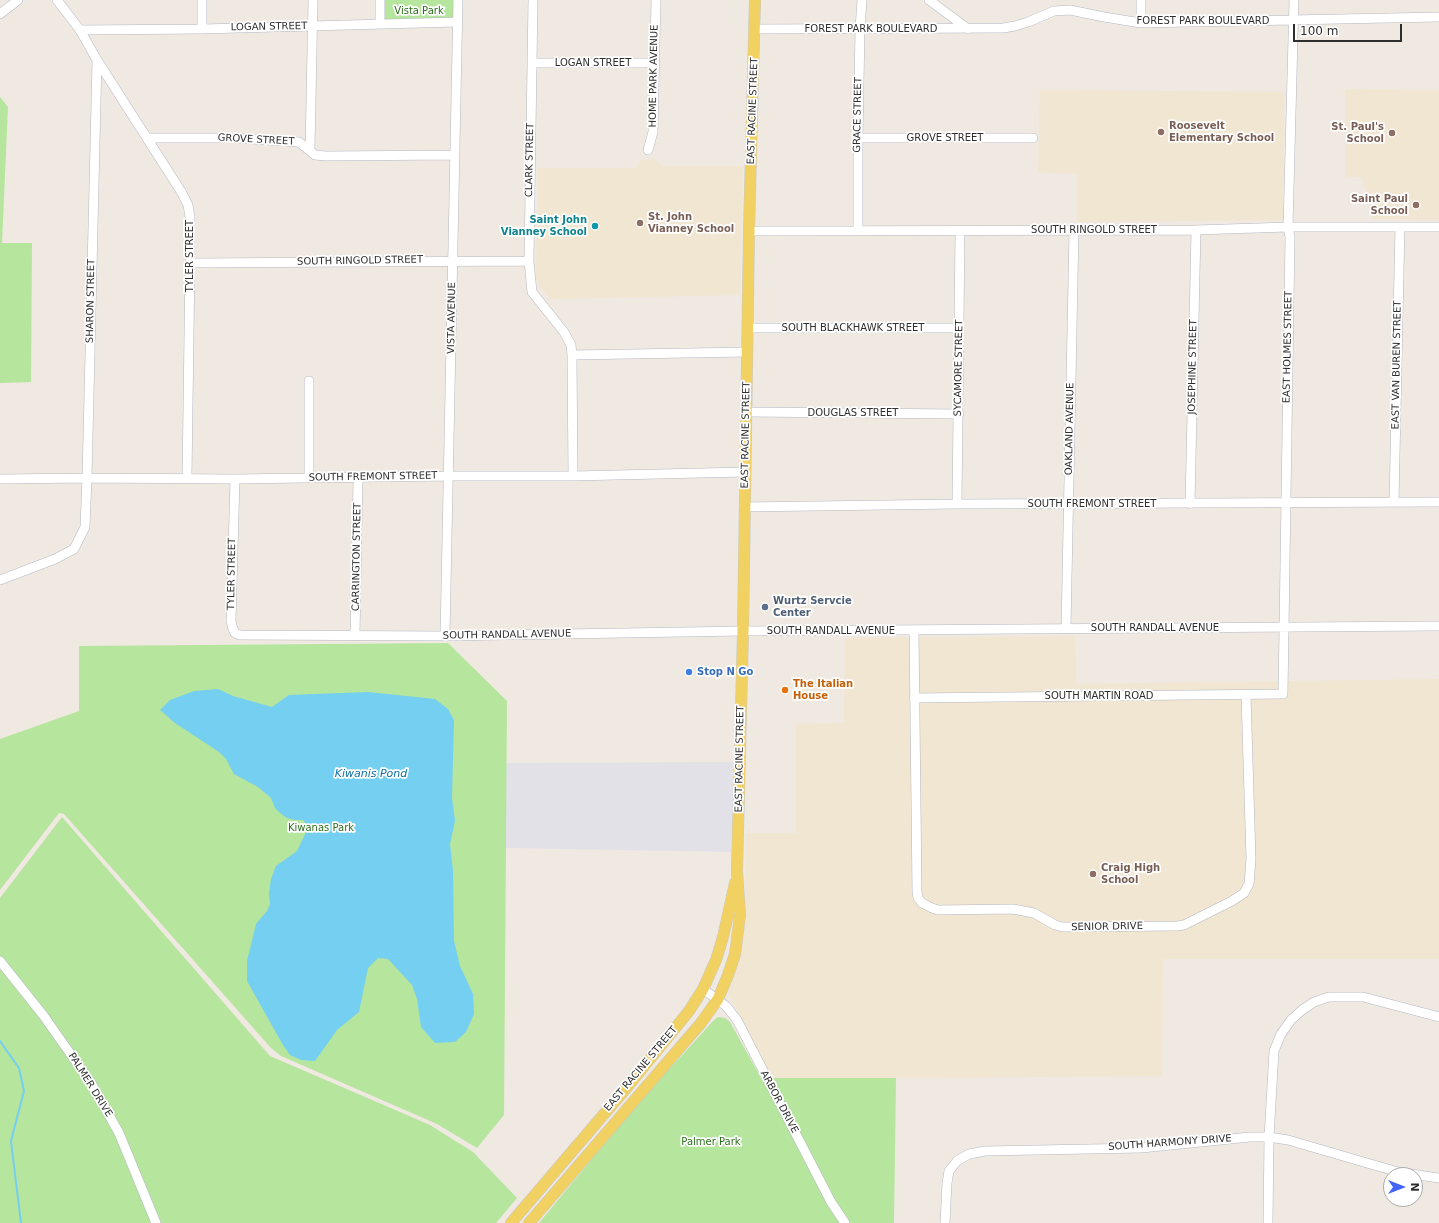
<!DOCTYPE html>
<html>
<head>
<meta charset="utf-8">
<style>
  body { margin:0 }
  #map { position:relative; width:1439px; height:1223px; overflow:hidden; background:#efe9e1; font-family:"DejaVu Sans",sans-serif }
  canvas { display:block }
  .north { position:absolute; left:1383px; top:1167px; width:40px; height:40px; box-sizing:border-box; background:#fff; border:1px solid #ababab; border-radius:50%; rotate:90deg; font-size:11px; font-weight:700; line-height:16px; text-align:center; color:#2e2e2e }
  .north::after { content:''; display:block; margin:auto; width:14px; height:18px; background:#4264fb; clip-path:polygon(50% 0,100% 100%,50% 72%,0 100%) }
  .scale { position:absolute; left:1293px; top:24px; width:109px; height:18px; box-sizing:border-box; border:2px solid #2e2e2e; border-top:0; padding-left:5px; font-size:12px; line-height:14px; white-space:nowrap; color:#2e2e2e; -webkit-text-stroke:3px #fff; paint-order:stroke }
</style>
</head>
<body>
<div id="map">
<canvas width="1439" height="1223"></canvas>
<div class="north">N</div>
<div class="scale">100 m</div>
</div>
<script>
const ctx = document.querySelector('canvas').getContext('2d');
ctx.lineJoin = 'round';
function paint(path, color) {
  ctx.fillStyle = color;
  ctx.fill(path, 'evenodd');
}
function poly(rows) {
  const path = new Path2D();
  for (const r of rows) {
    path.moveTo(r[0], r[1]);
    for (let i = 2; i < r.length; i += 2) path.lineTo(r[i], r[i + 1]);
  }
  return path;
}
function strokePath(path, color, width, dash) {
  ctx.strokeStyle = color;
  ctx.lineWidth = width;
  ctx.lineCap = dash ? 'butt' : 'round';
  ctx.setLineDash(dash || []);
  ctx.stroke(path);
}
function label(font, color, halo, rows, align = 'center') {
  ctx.font = font + ' "DejaVu Sans",sans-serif';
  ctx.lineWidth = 3.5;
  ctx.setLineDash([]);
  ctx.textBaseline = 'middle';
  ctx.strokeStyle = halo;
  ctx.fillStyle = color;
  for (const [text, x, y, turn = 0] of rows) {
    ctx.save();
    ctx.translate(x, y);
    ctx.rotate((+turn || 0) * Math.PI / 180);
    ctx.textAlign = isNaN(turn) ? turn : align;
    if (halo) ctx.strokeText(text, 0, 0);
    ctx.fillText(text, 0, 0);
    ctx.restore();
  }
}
const industrial = poly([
  [735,762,731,852,506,848,506,763]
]);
const education = poly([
  [1345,89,1439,90,1439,220,1372,219,1371,204,1361,177,1345,177],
  [1040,90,1284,92,1283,220,1077,222,1077,174,1038,172],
  [654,159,663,166,743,166,740,295,551,299,540,287,536,277,538,168,636,168,642,160],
  [1075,636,1076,684,1439,679,1439,959,1163,959,1162,1076,772,1079,730,997,728,991,741,945,744,930,747,833,796,833,796,724,844,723,845,638]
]);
const green = poly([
  [380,0,458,0,457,22,380,23],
  [0,97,8,107,2,243,32,243,31,382,0,383],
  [448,643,507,701,504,1115,477,1148,437,1124,281,1056,271,1048,64,814,59,813,0,890,0,739,79,711,79,646],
  [62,817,270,1056,430,1125,473,1152,517,1198,496,1223,0,1223,0,898],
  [718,1017,725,1018,730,1022,761,1078,896,1078,894,1223,539,1223,647,1092,686,1051,713,1021]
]);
const water = poly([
  [218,689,233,696,272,707,289,695,368,692,435,699,448,709,454,720,452,798,455,821,450,844,453,871,454,941,460,966,473,994,474,1014,466,1032,455,1042,435,1043,421,1027,417,999,412,985,388,959,378,958,368,968,359,1012,337,1030,315,1061,301,1060,290,1055,283,1045,247,981,247,961,256,924,267,911,270,904,269,893,271,879,276,866,297,851,307,830,306,824,303,820,295,820,287,818,280,813,275,808,271,798,258,787,234,774,226,759,219,752,175,723,160,710,170,700,194,691]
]);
const stream = poly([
  [0,1041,19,1068,24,1091,11,1141,21,1223]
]);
const minor = poly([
  [57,0,80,30,97,60,182,193,188,205,190,217,190,263,187,478],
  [533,0,529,261,532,292,564,332,571,345,572,355,573,476],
  [929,0,968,29],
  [0,14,18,0],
  [380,23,380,0],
  [1141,23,1141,0],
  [202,29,202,0],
  [755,29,1003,28,1015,26,1028,22,1054,11,1070,10,1104,17,1141,23,1439,17],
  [80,30,202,29,457,22],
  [532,63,655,63],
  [147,138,237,138,299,142,315,155,326,156,455,155],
  [858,138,1033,138],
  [310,150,313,0],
  [648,150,653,132,656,0],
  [749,231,1196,230,1288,227,1439,227],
  [858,231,858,138,860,29,862,0],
  [190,263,529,261],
  [748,328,959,328],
  [572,355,747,352],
  [747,412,959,414],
  [309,478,309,381],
  [0,479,87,478,235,479,448,476,573,476,745,472],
  [235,479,231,621,233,629,235,633,240,635,445,636,743,631,1439,626],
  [1394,502,1400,227],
  [957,504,960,231],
  [1190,504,1196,230],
  [744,507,957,504,1439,502],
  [0,580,55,559,74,549,85,527,87,478,97,60],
  [1066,629,1074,230],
  [914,630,917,892,918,898,922,903,932,908,938,910,1013,909,1034,913,1055,925,1063,927,1177,926,1184,925,1232,901,1244,893,1249,884,1251,859,1246,695],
  [355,636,358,478],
  [445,636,458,0],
  [914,698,1283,694,1290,237,1288,227,1294,0],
  [0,961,43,1015,91,1083,119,1133,156,1223],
  [703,989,726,1006,737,1020,831,1202,845,1223],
  [945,1223,947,1183,949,1171,957,1161,969,1154,985,1151,1141,1148,1250,1137,1269,1137,1288,1140,1398,1172,1439,1178],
  [1268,1223,1269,1137,1274,1051,1281,1034,1291,1020,1302,1010,1314,1002,1329,997,1363,997,1439,1017]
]);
const major = poly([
  [511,1223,628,1086,689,1011,703,989,716,960,723,937,735,883],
  [529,1223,701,1023,718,999,728,975,735,954,740,915,737,871,743,631,749,231,755,0]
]);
const markers = [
  [1161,132,4,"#8d6e63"],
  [1392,133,4,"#8d6e63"],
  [1416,205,4,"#8d6e63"],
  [640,223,4,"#8d6e63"],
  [595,226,4,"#0f9aa8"],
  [765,607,4,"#5c6f8a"],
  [689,672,4,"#3f7fe0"],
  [785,690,4,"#e8710a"],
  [1093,874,4,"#8d6e63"]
];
const parkNames = [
  ["Vista Park",419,11],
  ["Kiwanas Park",321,828],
  ["Palmer Park",711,1142]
];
const streetNames = [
  ["FOREST PARK BOULEVARD",1203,21],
  ["LOGAN STREET",269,27,-1],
  ["FOREST PARK BOULEVARD",871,29],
  ["LOGAN STREET",593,63],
  ["HOME PARK AVENUE",654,76,-89],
  ["EAST RACINE STREET",753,111,-88],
  ["GRACE STREET",858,115,-89],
  ["GROVE STREET",945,138],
  ["GROVE STREET",256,140,3],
  ["CLARK STREET",530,160,-89],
  ["SOUTH RINGOLD STREET",1094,230],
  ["TYLER STREET",190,256,-90],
  ["SOUTH RINGOLD STREET",360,261,-1],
  ["SHARON STREET",91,301,-89],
  ["VISTA AVENUE",452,318,-89],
  ["SOUTH BLACKHAWK STREET",853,328],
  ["EAST HOLMES STREET",1288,347,-89],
  ["EAST VAN BUREN STREET",1397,365,-89],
  ["JOSEPHINE STREET",1193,367,-89],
  ["SYCAMORE STREET",959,368,-89],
  ["DOUGLAS STREET",853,413],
  ["OAKLAND AVENUE",1070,429,-89],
  ["EAST RACINE STREET",746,435,-89],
  ["SOUTH FREMONT STREET",373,477,-1],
  ["SOUTH FREMONT STREET",1092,504],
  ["CARRINGTON STREET",357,557,-89],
  ["TYLER STREET",232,574,-89],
  ["SOUTH RANDALL AVENUE",1155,628],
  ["SOUTH RANDALL AVENUE",831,631],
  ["SOUTH RANDALL AVENUE",507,635,-1],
  ["SOUTH MARTIN ROAD",1099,696],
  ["EAST RACINE STREET",740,759,-89],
  ["SENIOR DRIVE",1107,927,-1],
  ["EAST RACINE STREET",641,1069,-50],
  ["PALMER DRIVE",90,1085,58],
  ["ARBOR DRIVE",779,1102,62],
  ["SOUTH HARMONY DRIVE",1170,1143,-4]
];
const educationNames = [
  ["Roosevelt",1169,126],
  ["Elementary School",1169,138],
  ["St. Paul's",1384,127,"right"],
  ["School",1384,139,"right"],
  ["Saint Paul",1408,199,"right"],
  ["School",1408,211,"right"],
  ["St. John",648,217],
  ["Vianney School",648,229],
  ["Craig High",1101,868],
  ["School",1101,880]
];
const cultureNames = [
  ["Saint John",587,220],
  ["Vianney School",587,232]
];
const serviceNames = [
  ["Wurtz Servcie",773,601],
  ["Center",773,613]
];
const shopNames = [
  ["Stop N Go",697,672]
];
const foodNames = [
  ["The Italian",793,684],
  ["House",793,696]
];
const waterNames = [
  ["Kiwanis Pond",371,774]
];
paint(industrial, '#e3e1e8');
paint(education, '#f0e6d1');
paint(green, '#b6e59e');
paint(water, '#75cff0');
strokePath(stream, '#75cff0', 2);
strokePath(minor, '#b4b7c1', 10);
strokePath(major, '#c9c9c9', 12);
strokePath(minor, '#fff', 9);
strokePath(major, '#f2d163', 11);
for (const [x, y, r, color] of markers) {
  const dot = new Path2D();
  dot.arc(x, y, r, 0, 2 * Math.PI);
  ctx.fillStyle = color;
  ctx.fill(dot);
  strokePath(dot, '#fff', 1.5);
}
label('10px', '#2c6e1b', '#fff', parkNames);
label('10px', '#2e2e2e', '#fff', streetNames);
label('bold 10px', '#785e54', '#fff', educationNames, 'left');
label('bold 10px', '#0d838f', '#fff', cultureNames, 'right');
label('bold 10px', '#4e5e75', '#fff', serviceNames, 'left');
label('bold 10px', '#366cbe', '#fff', shopNames, 'left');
label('bold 10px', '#c56008', '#fff', foodNames, 'left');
label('italic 11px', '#0d6fa3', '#fff', waterNames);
</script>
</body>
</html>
